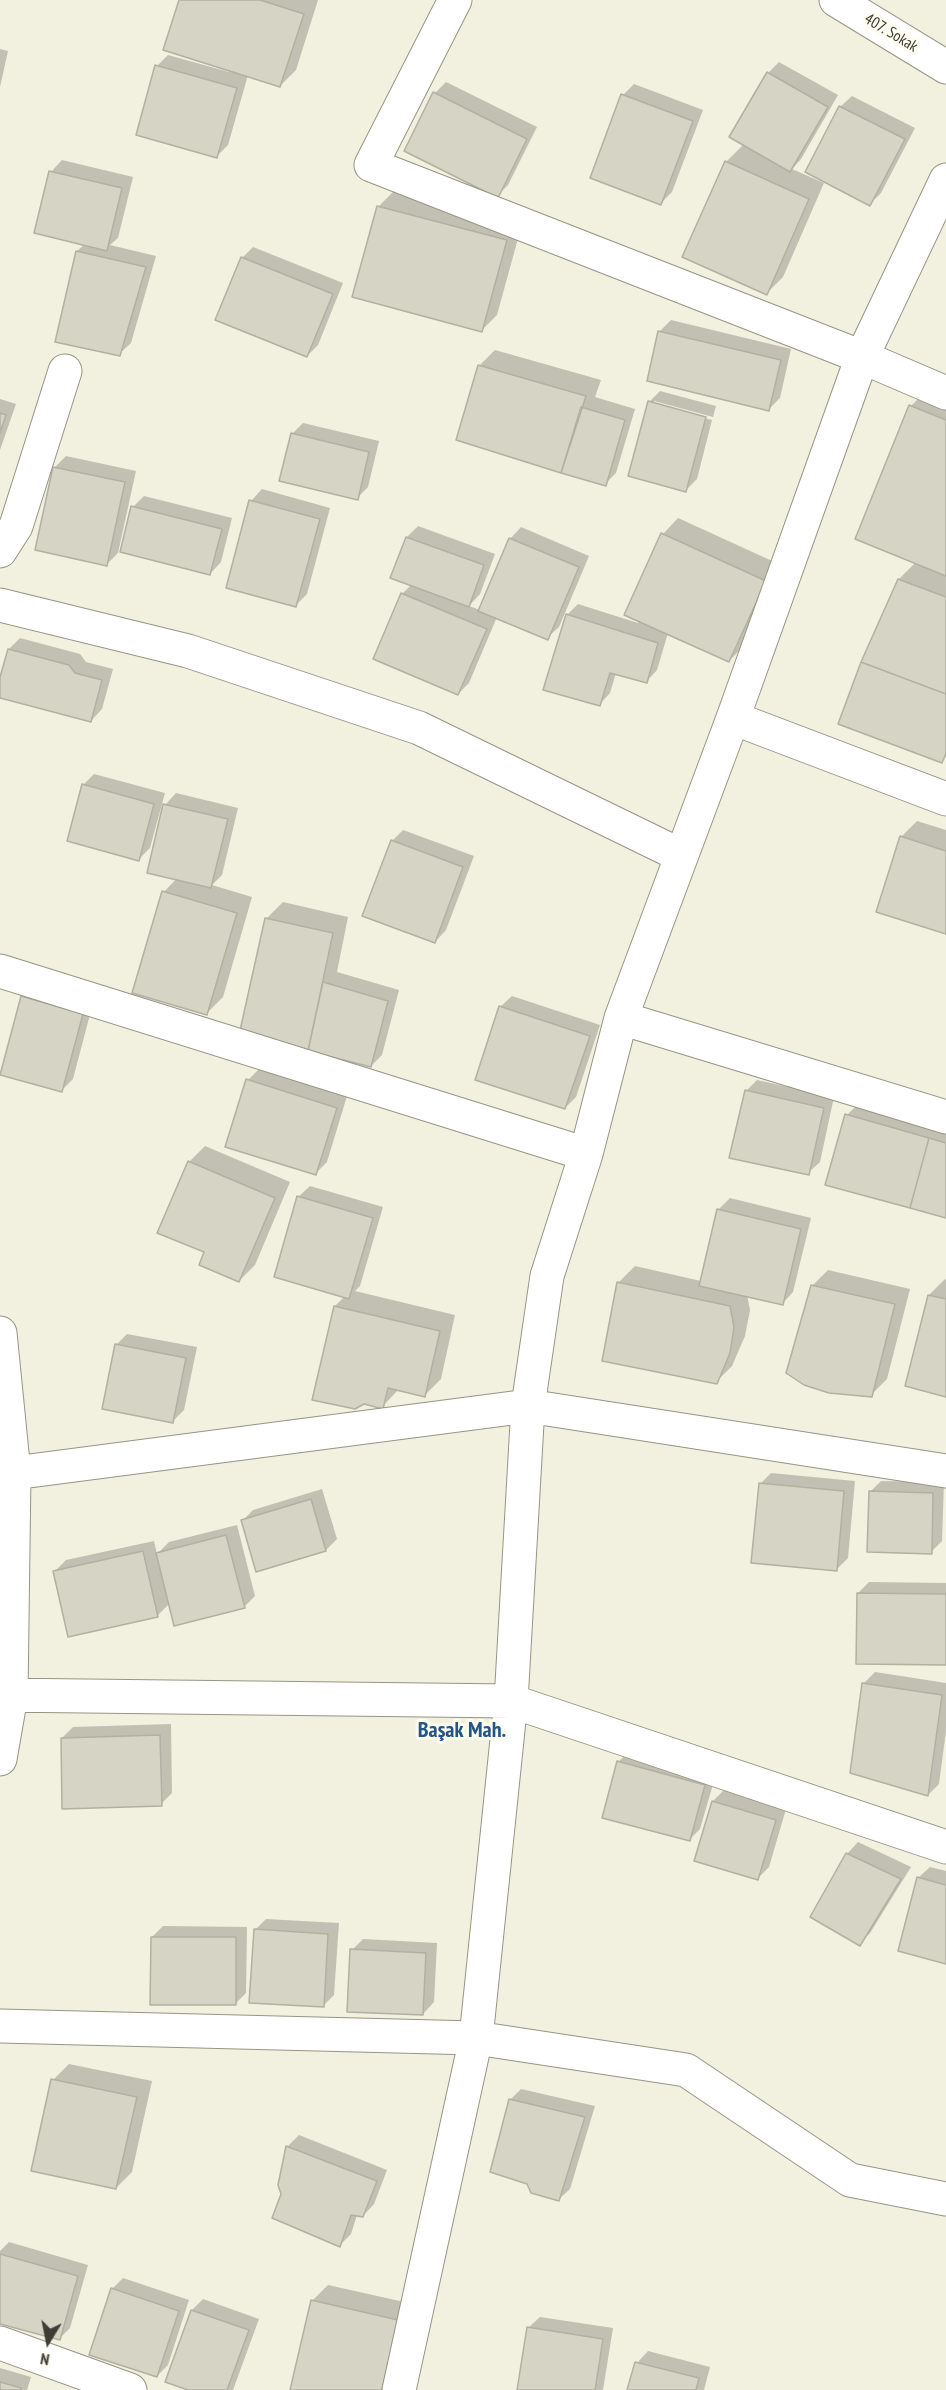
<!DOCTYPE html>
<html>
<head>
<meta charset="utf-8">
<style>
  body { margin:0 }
  #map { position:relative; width:946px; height:2390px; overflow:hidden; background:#f2f0df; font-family:"PT Sans Narrow",sans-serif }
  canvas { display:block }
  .north { position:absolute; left:18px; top:2312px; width:60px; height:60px; -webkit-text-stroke:4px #fffdf0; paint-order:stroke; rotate:190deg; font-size:16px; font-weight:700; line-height:24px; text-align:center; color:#3d3c35 }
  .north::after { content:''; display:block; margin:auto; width:21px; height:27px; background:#3d3c35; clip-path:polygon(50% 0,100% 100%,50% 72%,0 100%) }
</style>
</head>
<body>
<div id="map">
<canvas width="946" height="2390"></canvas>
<div class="north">N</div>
</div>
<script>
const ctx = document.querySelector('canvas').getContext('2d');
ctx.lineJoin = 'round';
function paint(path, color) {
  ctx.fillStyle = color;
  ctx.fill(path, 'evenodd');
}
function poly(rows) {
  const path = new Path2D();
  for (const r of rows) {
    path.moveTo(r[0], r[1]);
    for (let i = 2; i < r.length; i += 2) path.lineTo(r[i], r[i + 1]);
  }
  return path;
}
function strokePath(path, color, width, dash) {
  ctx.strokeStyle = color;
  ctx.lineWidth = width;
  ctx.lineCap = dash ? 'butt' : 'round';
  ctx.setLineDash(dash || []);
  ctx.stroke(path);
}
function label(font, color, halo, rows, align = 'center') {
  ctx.font = font + ' "PT Sans Narrow",sans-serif';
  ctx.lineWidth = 6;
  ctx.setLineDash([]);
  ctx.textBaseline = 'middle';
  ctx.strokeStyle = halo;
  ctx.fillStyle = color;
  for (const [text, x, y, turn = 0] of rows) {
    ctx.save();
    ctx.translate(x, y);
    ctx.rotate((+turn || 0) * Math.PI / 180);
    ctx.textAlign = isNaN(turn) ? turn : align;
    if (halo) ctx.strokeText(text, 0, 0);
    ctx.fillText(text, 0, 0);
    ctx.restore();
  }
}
const shadow = poly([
  [181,0,318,0,296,70,280,86,248,75,228,145,217,156,157,66,168,55,229,72,229,69],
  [0,49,8,51,0,87],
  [779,62,838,95,801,159,792,169,824,183,783,277,767,293,726,162,744,144,768,73],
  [446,82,537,127,508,185,497,196,435,93],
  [634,84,703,110,672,192,661,203,623,95],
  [852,96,915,128,881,193,870,204,807,172,840,107],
  [62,160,133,177,118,238,110,245,156,256,131,343,119,354,77,251,85,244,51,172],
  [394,191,522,224,497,315,481,331,378,207],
  [253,247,343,283,318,345,307,356,242,258],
  [671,320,791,349,780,398,769,409,660,331],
  [495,350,601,380,595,397,635,409,616,473,605,484,479,366],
  [927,390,946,398,946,757,942,761,899,579,916,562,911,406],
  [660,391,716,406,713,417,654,401,654,405,712,420,697,479,686,490,649,402],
  [0,399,16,404,0,450],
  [303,423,379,441,368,487,357,498,292,434],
  [66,456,136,471,118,553,107,564,55,467],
  [262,489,330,508,307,594,296,605,251,501],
  [144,496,232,518,221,562,210,574,133,507],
  [678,518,781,565,745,645,729,661,668,633,657,670,646,682,616,673,610,693,599,705,567,615,578,604,638,623,663,534],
  [418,526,495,554,480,594,469,606,480,610,510,539,521,527,589,556,559,627,547,638,497,617,469,683,458,694,375,658,403,593,411,585,407,537],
  [20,638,80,654,86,662,113,669,102,709,91,721,0,697,0,682,9,649],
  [94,774,165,793,150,848,139,859,83,785],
  [176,793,238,808,222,875,212,885,252,897,223,997,207,1013,164,892,177,878,165,805],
  [917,821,946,830,946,933,901,837],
  [403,830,474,856,446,930,435,942,392,841],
  [283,902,348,917,337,972,399,990,382,1055,371,1066,241,1034,267,918],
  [34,986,93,1003,73,1079,62,1090,22,997],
  [512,996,600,1025,576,1097,565,1108,500,1007],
  [259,1069,347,1096,327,1162,316,1173,248,1080],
  [757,1080,834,1097,820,1162,808,1173,746,1091],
  [858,1104,946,1128,946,1216,847,1115],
  [205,1146,290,1182,255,1265,239,1281,206,1251,189,1162],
  [310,1186,383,1207,360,1286,355,1291,455,1315,441,1379,425,1395,399,1389,382,1407,335,1306,345,1296,298,1197],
  [730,1198,811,1218,793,1292,782,1304,747,1295,750,1310,745,1336,732,1366,716,1382,619,1282,635,1266,701,1281,719,1209],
  [828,1270,910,1289,887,1379,871,1395,812,1286],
  [945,1279,946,1280,946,1395,929,1295],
  [127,1334,197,1347,184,1410,173,1421,116,1345],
  [771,1473,855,1481,848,1558,837,1569,760,1484],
  [881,1481,944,1482,942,1541,931,1552,870,1492],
  [322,1489,337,1539,326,1550,242,1521,253,1510],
  [237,1525,255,1596,244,1607,170,1603,157,1616,55,1571,66,1560,154,1541,157,1554,169,1542],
  [869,1582,946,1583,946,1663,858,1593],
  [875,1672,946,1683,946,1731,939,1784,928,1795,851,1772,864,1683],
  [171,1724,172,1793,161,1804,62,1738,73,1727],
  [630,1751,716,1774,700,1829,689,1840,618,1762],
  [724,1790,786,1809,769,1867,758,1878,713,1801],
  [858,1842,911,1867,870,1933,859,1944,847,1854],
  [930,1867,946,1871,946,1962,918,1878],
  [266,1919,339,1923,334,1995,323,2006,255,1930],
  [163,1926,247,1927,246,1993,235,2004,152,1937],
  [363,1939,437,1943,434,2002,423,2014,352,1950],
  [69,2064,152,2081,132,2172,116,2188,53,2080],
  [521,2089,595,2106,570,2189,558,2200,510,2100],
  [299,2135,387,2170,374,2204,363,2216,357,2215,351,2234,340,2245,283,2194,280,2185,288,2146],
  [9,2242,88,2265,70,2328,59,2339,0,2322,0,2251],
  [123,2278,189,2300,168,2365,157,2376,112,2289],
  [328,2285,413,2304,394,2390,292,2390,312,2301],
  [203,2299,259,2319,233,2390,192,2390,192,2310],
  [540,2317,613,2328,603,2390,519,2390,528,2328],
  [648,2351,710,2367,704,2390,629,2390,637,2363],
  [0,2368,31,2377,27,2390,0,2390]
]);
const building = poly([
  [179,0,260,0,304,14,280,87,163,50,179,0],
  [155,65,237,88,217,158,136,135,155,65],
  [767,72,828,107,790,172,729,137,767,72],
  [433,92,527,139,498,198,404,151,433,92],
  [621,94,693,121,661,205,590,178,621,94],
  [839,106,905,139,870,206,805,172,839,106],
  [725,161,809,199,767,295,682,257,725,161],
  [49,171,122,188,107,251,34,233,49,171],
  [377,206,507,240,482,332,352,297,377,206],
  [76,251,146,267,120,356,55,342,76,251],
  [241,257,333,294,307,357,215,320,241,257],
  [658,331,781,360,769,411,647,381,658,331],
  [478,365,586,396,561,473,456,440,478,365],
  [648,401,706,417,686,492,628,476,648,401],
  [909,405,946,420,946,576,855,539,909,405],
  [581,407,625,420,606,486,561,473,581,407],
  [0,413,6,415,0,433,0,413],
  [291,433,369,452,358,500,279,481,291,433],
  [53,467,125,482,107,566,35,550,53,467],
  [249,500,320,519,296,607,226,588,249,500],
  [131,506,222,529,210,575,120,552,131,506],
  [661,533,766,581,729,662,624,615,661,533],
  [406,537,484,565,469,607,390,578,406,537],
  [509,538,579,567,548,640,478,611,509,538],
  [898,579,946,597,946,694,861,662,898,579],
  [401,593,487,629,458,695,373,659,401,593],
  [566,614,658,643,647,683,610,673,600,706,543,690,566,614],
  [8,649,69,665,75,673,102,680,91,722,0,698,0,677,8,649],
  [861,662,946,694,946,753,942,763,838,724,861,662],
  [82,784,154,804,139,861,67,841,82,784],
  [163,804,228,819,211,888,147,873,163,804],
  [900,836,946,851,946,934,876,912,900,836],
  [391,840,463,867,435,943,362,916,391,840],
  [162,891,237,913,207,1015,132,993,162,891],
  [265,918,333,933,308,1051,239,1035,265,918],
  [323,982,388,1001,371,1067,308,1051,323,982],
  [21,996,83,1014,62,1092,0,1075,21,996],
  [499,1006,590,1036,565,1109,475,1080,499,1006],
  [246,1079,337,1108,316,1175,225,1147,246,1079],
  [745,1090,824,1108,809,1175,729,1158,745,1090],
  [845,1114,929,1138,910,1208,825,1185,845,1114],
  [929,1138,946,1143,946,1218,910,1208,929,1138],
  [188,1161,275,1198,239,1282,199,1265,204,1252,157,1233,188,1161],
  [297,1196,373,1218,349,1299,274,1277,297,1196],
  [717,1209,801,1229,783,1305,699,1286,717,1209],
  [617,1282,730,1306,734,1327,730,1353,717,1384,602,1361,617,1282],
  [811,1285,895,1304,872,1397,829,1393,804,1385,786,1373,811,1285],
  [928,1295,946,1299,946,1397,905,1386,928,1295],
  [334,1306,440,1331,425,1397,388,1388,383,1409,364,1404,355,1409,312,1400,334,1306],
  [115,1344,186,1358,173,1423,102,1409,115,1344],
  [759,1483,844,1491,837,1571,751,1563,759,1483],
  [869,1491,933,1493,932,1554,867,1552,869,1491],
  [311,1499,326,1551,256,1572,241,1520,311,1499],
  [226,1535,245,1608,174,1626,156,1553,226,1535],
  [143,1551,158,1617,68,1637,53,1571,143,1551],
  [857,1593,946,1594,946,1665,856,1664,857,1593],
  [862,1683,942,1695,928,1796,850,1773,862,1683],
  [160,1735,162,1806,62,1809,61,1738,160,1735],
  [617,1761,705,1785,690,1841,602,1818,617,1761],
  [712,1801,776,1820,758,1880,694,1861,712,1801],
  [846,1853,901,1879,860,1946,810,1917,846,1853],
  [917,1877,946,1885,946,1964,898,1951,917,1877],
  [254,1929,328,1934,324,2007,249,2003,254,1929],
  [151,1937,236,1937,236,2005,150,2005,151,1937],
  [350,1949,426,1953,423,2015,347,2012,350,1949],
  [51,2079,137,2097,116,2189,31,2171,51,2079],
  [509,2099,585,2117,559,2201,531,2193,527,2184,490,2172,509,2099],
  [286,2146,377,2181,363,2217,351,2215,340,2247,272,2218,281,2194,278,2185,286,2146],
  [0,2254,78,2276,60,2340,0,2324,0,2254],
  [111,2288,179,2311,157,2377,89,2355,111,2288],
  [311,2300,398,2320,382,2390,290,2390,311,2300],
  [191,2310,249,2330,227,2390,188,2390,165,2382,191,2310],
  [527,2327,603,2339,595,2390,517,2390,527,2327],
  [635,2362,699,2378,696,2390,627,2390,635,2362],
  [0,2382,21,2388,21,2390,0,2390,0,2382]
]);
const minor = poly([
  [455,0,371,165,862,357,946,393],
  [836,0,946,67],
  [0,551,16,526,65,371],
  [0,605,188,651,419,728,680,855],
  [733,718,946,799],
  [0,971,586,1154],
  [621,1018,946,1117],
  [0,1333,14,1473,11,1696,0,1759],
  [14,1473,528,1406,946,1471],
  [0,1695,511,1701,946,1847],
  [0,2026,476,2038,686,2070,850,2180,946,2199],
  [0,2343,130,2390],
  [399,2390,476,2038,511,1701,528,1406,547,1276,586,1154,621,1018,733,718,862,357,946,180]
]);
const streetNames = [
  ["407. Sokak",891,33,31]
];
const districtNames = [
  ["Başak Mah.",462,1731]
];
paint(shadow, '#0003');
paint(building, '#d6d4c4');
strokePath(building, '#b2b0a0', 1.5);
strokePath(minor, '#969585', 35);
strokePath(minor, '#fff', 33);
label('16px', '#3d3c35', '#fffdf0', streetNames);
label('bold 22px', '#258', '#fffdf0', districtNames);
</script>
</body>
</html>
